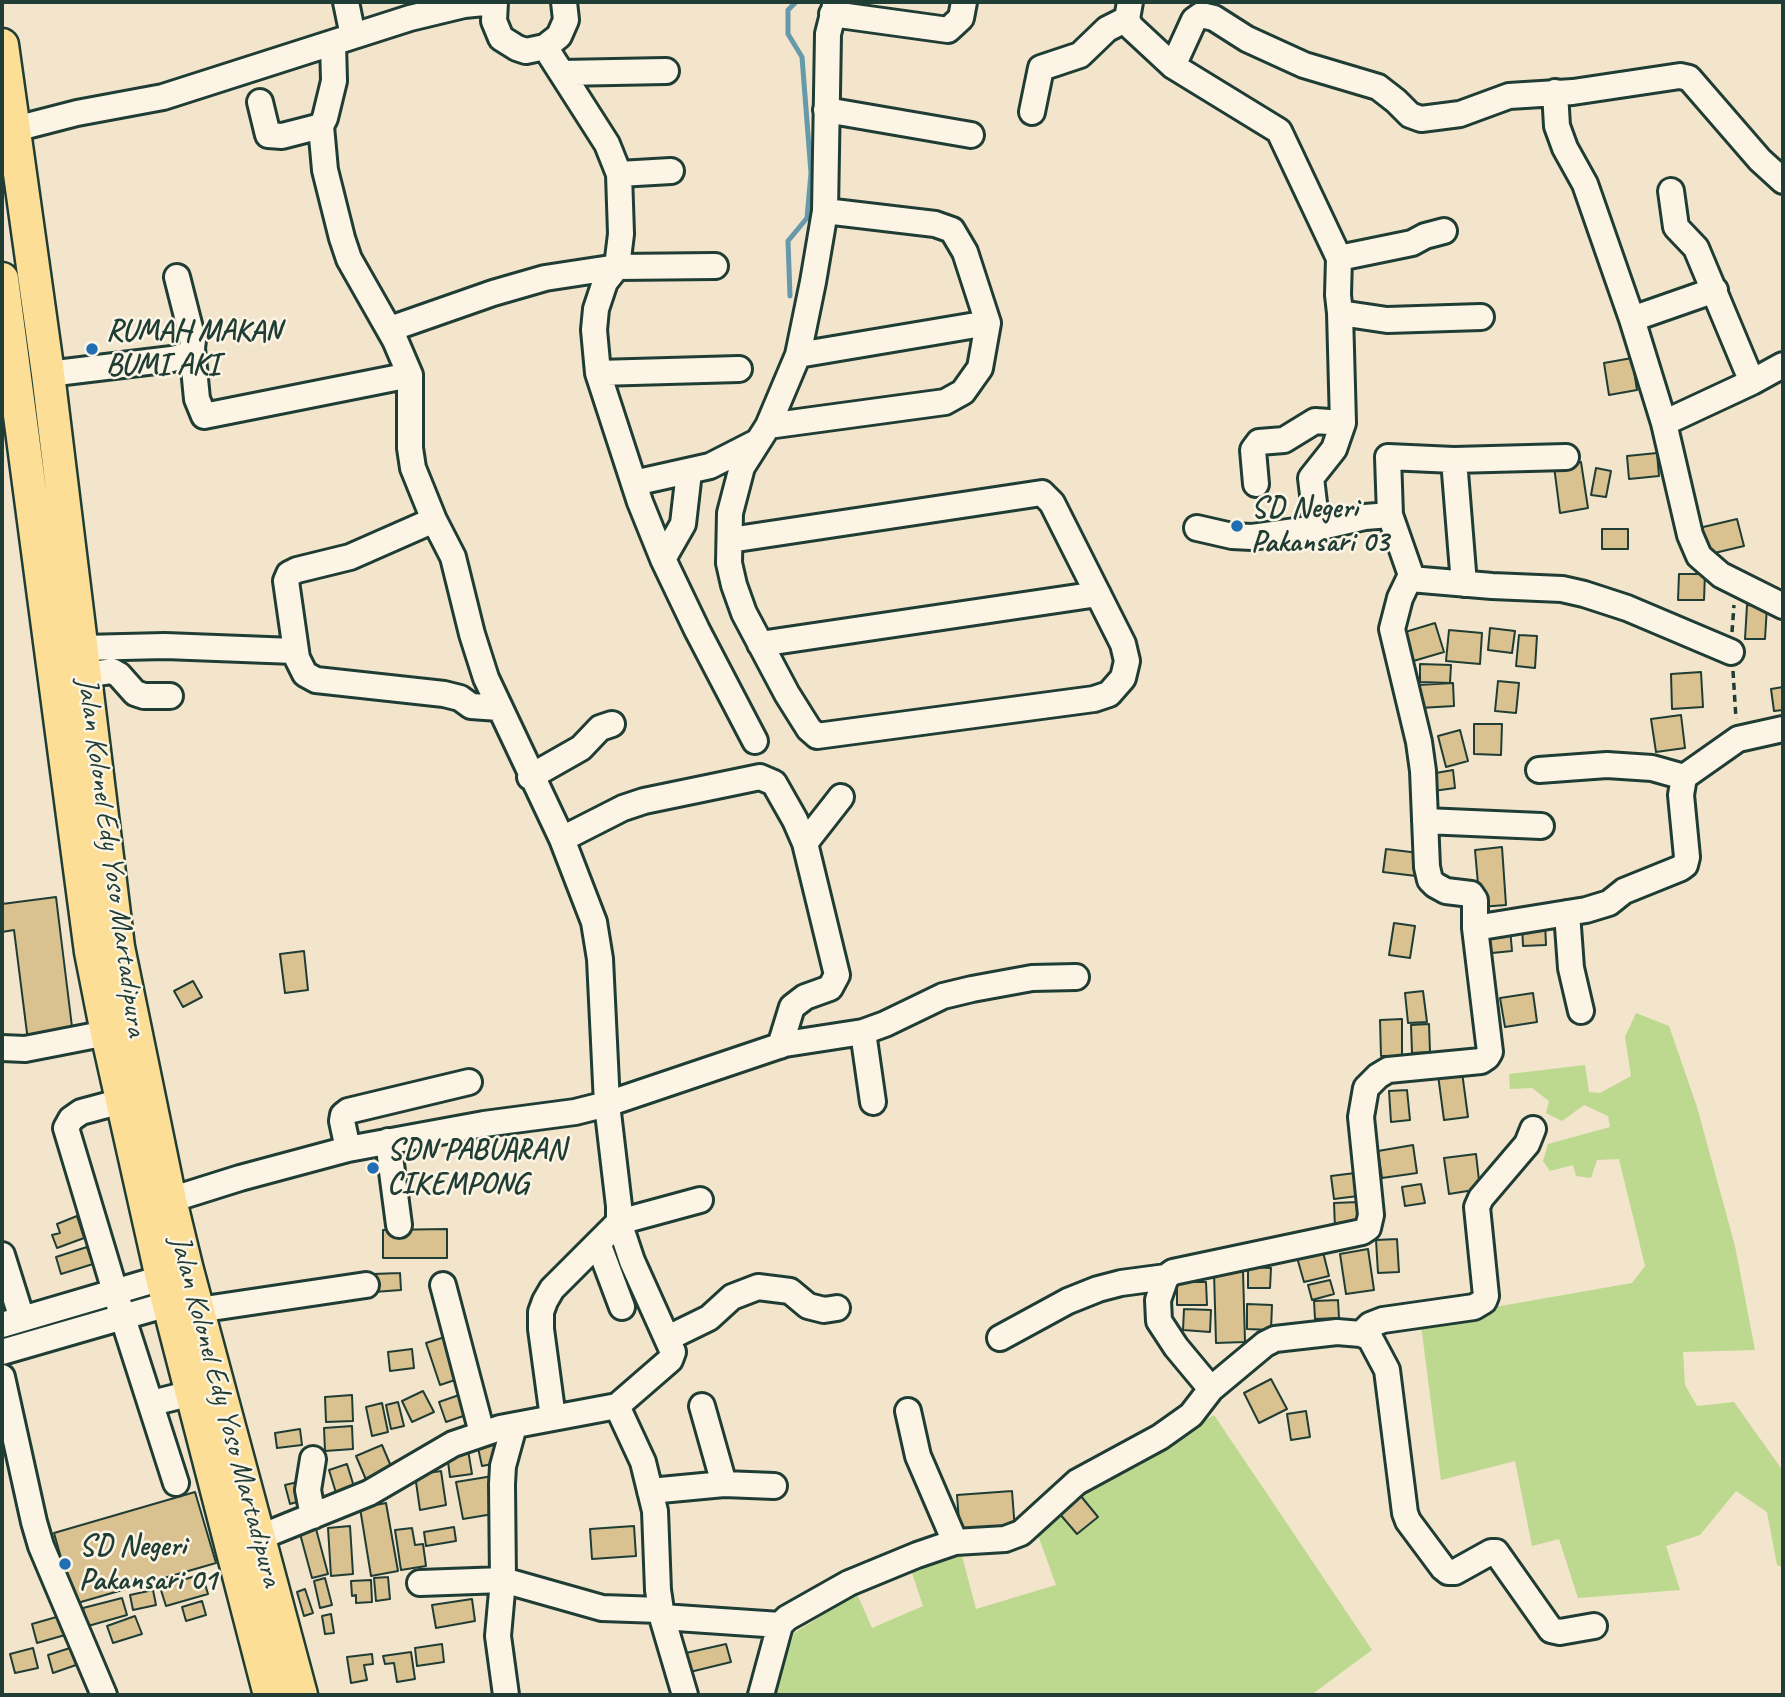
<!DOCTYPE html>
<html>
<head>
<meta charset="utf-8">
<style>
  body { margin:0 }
  #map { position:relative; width:1785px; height:1697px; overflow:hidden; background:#f2e5cc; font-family:Caveat,sans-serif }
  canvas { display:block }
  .frame { position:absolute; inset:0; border:4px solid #1f3d34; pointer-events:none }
</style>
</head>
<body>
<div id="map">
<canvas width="1785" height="1697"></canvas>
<div class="frame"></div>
</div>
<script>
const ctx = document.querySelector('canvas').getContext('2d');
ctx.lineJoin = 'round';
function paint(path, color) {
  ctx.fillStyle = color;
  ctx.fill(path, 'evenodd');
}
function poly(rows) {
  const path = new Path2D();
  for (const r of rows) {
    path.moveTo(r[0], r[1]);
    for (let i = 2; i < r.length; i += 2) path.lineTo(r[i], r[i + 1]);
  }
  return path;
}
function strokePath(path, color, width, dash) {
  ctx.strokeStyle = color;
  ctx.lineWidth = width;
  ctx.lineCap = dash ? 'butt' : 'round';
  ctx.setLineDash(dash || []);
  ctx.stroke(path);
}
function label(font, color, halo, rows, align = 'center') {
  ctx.font = font + ' Caveat,sans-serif';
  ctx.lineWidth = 5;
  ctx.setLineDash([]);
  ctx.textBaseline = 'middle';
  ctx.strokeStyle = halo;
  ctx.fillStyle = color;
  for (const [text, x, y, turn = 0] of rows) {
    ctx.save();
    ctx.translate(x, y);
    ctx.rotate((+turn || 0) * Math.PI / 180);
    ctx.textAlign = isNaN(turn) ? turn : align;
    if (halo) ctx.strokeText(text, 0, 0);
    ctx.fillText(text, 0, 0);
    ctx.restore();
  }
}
const green = poly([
  [1636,1013,1669,1026,1697,1107,1735,1246,1755,1350,1683,1352,1685,1385,1697,1406,1734,1402,1783,1471,1783,1567,1777,1565,1767,1512,1736,1491,1700,1535,1666,1546,1680,1590,1578,1598,1559,1539,1532,1546,1515,1461,1441,1480,1421,1325,1432,1318,1632,1283,1645,1266,1619,1159,1597,1160,1591,1178,1576,1176,1573,1165,1550,1171,1543,1161,1548,1144,1610,1127,1608,1116,1584,1105,1562,1121,1546,1113,1549,1101,1532,1088,1510,1089,1509,1074,1585,1065,1589,1092,1600,1093,1631,1076,1625,1037],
  [1214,1415,1372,1650,1311,1695,774,1695,794,1633,857,1594,872,1628,923,1606,910,1567,962,1556,976,1609,1056,1585,1038,1535,1089,1487]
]);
const stream = poly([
  [790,296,788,241,807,218,811,173,802,57,788,34,788,10,796,2]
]);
const building = poly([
  [1632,358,1637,390,1609,395,1604,363,1632,358],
  [1657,453,1659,476,1629,479,1627,456,1657,453],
  [1581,462,1588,508,1560,513,1554,466,1581,462],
  [1596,468,1611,471,1606,497,1591,495,1596,468],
  [1737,519,1744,546,1706,555,1699,528,1737,519],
  [1602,529,1628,529,1628,549,1602,549,1602,529],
  [1679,574,1705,574,1704,600,1678,600,1679,574],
  [1747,605,1767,606,1765,639,1745,639,1747,605],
  [1435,623,1444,652,1410,662,1402,633,1435,623],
  [1490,628,1515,631,1512,653,1488,650,1490,628],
  [1449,630,1482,633,1480,664,1446,661,1449,630],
  [1519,635,1537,636,1535,668,1516,666,1519,635],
  [1420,664,1451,665,1450,683,1420,682,1420,664],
  [1701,672,1703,707,1672,709,1671,674,1701,672],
  [1498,681,1519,683,1516,713,1495,711,1498,681],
  [1453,683,1454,706,1420,708,1418,685,1453,683],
  [1783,687,1783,710,1774,711,1771,689,1783,687],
  [1681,715,1685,748,1656,752,1651,719,1681,715],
  [1474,724,1502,724,1501,755,1474,754,1474,724],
  [1460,730,1468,761,1446,767,1438,736,1460,730],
  [1453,770,1455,788,1426,792,1424,775,1453,770],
  [1502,847,1506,905,1480,907,1475,850,1502,847],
  [1386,849,1419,853,1416,876,1383,872,1386,849],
  [56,897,73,1035,28,1041,14,930,2,932,2,904,56,897],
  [1545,922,1546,945,1523,946,1522,924,1545,922],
  [1394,923,1415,926,1410,958,1389,955,1394,923],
  [1510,928,1512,951,1482,954,1480,931,1510,928],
  [304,951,308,990,285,993,280,954,304,951],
  [193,981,202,997,183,1007,174,991,193,981],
  [1423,991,1427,1022,1408,1023,1405,993,1423,991],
  [1533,993,1537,1022,1505,1027,1500,998,1533,993],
  [1402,1019,1402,1056,1381,1056,1380,1020,1402,1019],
  [1429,1024,1430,1052,1412,1053,1411,1025,1429,1024],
  [1462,1072,1468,1117,1444,1120,1438,1075,1462,1072],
  [1407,1090,1410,1120,1391,1122,1389,1091,1407,1090],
  [1413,1145,1417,1173,1382,1178,1378,1151,1413,1145],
  [1476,1154,1480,1189,1449,1194,1444,1158,1476,1154],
  [1355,1173,1358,1196,1334,1199,1331,1176,1355,1173],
  [1421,1184,1425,1203,1405,1206,1402,1187,1421,1184],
  [1358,1202,1360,1226,1335,1228,1334,1203,1358,1202],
  [77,1216,84,1238,57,1248,52,1235,60,1233,57,1224,77,1216],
  [447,1229,447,1258,383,1258,383,1230,447,1229],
  [1397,1239,1399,1272,1378,1273,1376,1240,1397,1239],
  [87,1247,93,1264,61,1274,56,1257,87,1247],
  [1322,1248,1329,1276,1304,1282,1296,1254,1322,1248],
  [1368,1249,1374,1290,1346,1294,1340,1254,1368,1249],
  [1248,1267,1271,1268,1270,1288,1248,1288,1248,1267],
  [1243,1271,1245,1342,1216,1343,1214,1272,1243,1271],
  [400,1273,401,1290,374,1292,373,1274,400,1273],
  [1330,1280,1334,1294,1312,1300,1308,1285,1330,1280],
  [1177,1282,1206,1282,1207,1305,1177,1305,1177,1282],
  [1338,1300,1339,1318,1315,1319,1314,1301,1338,1300],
  [1247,1304,1272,1305,1271,1330,1247,1329,1247,1304],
  [1184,1309,1211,1310,1210,1332,1183,1330,1184,1309],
  [451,1335,464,1377,440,1385,426,1343,451,1335],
  [412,1349,414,1368,390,1371,388,1352,412,1349],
  [1271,1379,1287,1409,1259,1423,1244,1393,1271,1379],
  [423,1391,434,1412,412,1422,402,1401,423,1391],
  [462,1394,469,1414,446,1422,439,1402,462,1394],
  [352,1395,353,1421,326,1422,325,1397,352,1395],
  [398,1402,404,1426,391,1429,386,1405,398,1402],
  [382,1403,388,1432,372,1436,366,1407,382,1403],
  [1306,1411,1310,1437,1291,1440,1287,1414,1306,1411],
  [352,1426,353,1449,325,1451,324,1428,352,1426],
  [300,1429,302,1445,277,1448,275,1433,300,1429],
  [494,1444,498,1463,482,1466,478,1448,494,1444],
  [382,1445,393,1471,367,1482,356,1456,382,1445],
  [468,1450,472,1474,450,1477,447,1454,468,1450],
  [347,1464,355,1490,337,1496,329,1470,347,1464],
  [441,1471,446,1505,420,1510,415,1475,441,1471],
  [493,1476,493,1514,463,1519,456,1482,493,1476],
  [302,1481,307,1499,290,1504,285,1485,302,1481],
  [1012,1491,1015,1530,960,1534,957,1495,1012,1491],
  [195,1492,216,1563,74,1604,54,1533,195,1492],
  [1080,1495,1098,1517,1077,1534,1059,1513,1080,1495],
  [386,1503,398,1571,371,1576,360,1508,386,1503],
  [315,1525,328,1574,312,1578,299,1530,315,1525],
  [350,1526,353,1574,331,1576,328,1528,350,1526],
  [634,1526,636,1556,592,1559,590,1529,634,1526],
  [454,1527,456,1541,426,1546,424,1532,454,1527],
  [412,1528,415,1545,423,1544,426,1566,401,1570,395,1530,412,1528],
  [202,1574,208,1594,166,1606,160,1587,202,1574],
  [388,1577,390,1599,376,1601,374,1578,388,1577],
  [325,1578,332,1605,320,1608,314,1581,325,1578],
  [371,1580,372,1602,356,1603,356,1595,352,1596,351,1581,371,1580],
  [305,1589,313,1613,304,1616,297,1592,305,1589],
  [153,1590,156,1605,133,1610,130,1595,153,1590],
  [122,1598,127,1615,88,1626,83,1608,122,1598],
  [472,1599,475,1621,436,1628,432,1605,472,1599],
  [202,1601,206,1615,186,1621,182,1607,202,1601],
  [331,1614,334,1633,325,1634,322,1616,331,1614],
  [60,1616,65,1635,37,1643,32,1624,60,1616],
  [135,1616,142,1634,113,1643,107,1626,135,1616],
  [442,1644,444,1662,417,1666,415,1648,442,1644],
  [726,1644,731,1662,690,1672,686,1653,726,1644],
  [33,1648,38,1668,15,1673,10,1654,33,1648],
  [70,1648,76,1665,53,1673,48,1655,70,1648],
  [411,1652,415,1679,397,1682,394,1663,385,1664,383,1656,411,1652],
  [372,1654,373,1664,364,1665,367,1680,351,1683,347,1657,372,1654]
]);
const path = poly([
  [1732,632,1734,605],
  [1733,671,1736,719]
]);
const minor = poly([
  [346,2,353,36],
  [495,2,494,21,501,38,517,48,526,51,545,47,559,36,566,20,564,2],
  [1130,2,1127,19,1131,27,1173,66,1279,131,1339,258],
  [832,14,948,30,961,18,964,2],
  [545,47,607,144,619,174,621,234,617,267,605,282,596,309,594,330,598,373,640,502,663,559,697,630,755,741],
  [1173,66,1194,20,1201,15,1214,18,1247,39,1304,65,1378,87,1396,101,1410,115,1421,119,1460,114,1509,96,1573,92,1680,76,1689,78,1695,85,1760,160,1783,181],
  [562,73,666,71],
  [1555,92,1557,126,1565,148,1585,184,1632,319,1664,423,1690,535,1699,556,1721,575,1783,606],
  [260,102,268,135,282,136,321,126],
  [826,110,971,135],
  [1032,112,1041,68,1080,55,1107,29,1127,19],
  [15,129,77,113,163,97,410,18,464,5,494,2],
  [619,174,671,171],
  [1671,191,1676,227,1696,248,1752,382],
  [1444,231,1425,236,1412,243,1339,258,1338,295,1340,313,1387,320,1481,317],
  [1632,319,1715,290],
  [390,329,493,293,545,278,617,267,715,266],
  [192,348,197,399,204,416,410,375],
  [798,355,988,323],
  [598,373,739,369],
  [48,374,172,359,187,355,192,348,193,340,177,277],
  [1664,423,1752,382,1783,365],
  [768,426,945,402,963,392,980,368,988,323,965,252,952,230,935,224,825,211],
  [1454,460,1464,584],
  [634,483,710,466,755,443],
  [1256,484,1253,450,1259,442,1284,440,1315,421,1343,423],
  [434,520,350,557,297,570,289,574,286,581,297,658,305,674,316,680,444,694,460,698,471,706,499,708],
  [1197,528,1232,536,1252,537,1317,528,1365,517,1390,515],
  [1317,528,1311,478,1334,449,1343,423,1340,313],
  [730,540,1042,493,1052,503,1123,644,1127,661,1123,678,1109,694,1094,699,817,736,809,729,787,694,744,613,734,585,729,563,730,513,742,467,768,426,798,355,813,282,825,211,828,34,836,2],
  [663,559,683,524,689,472],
  [1410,579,1492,586,1562,589,1584,594,1627,608,1731,652],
  [760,644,1098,594],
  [82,648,165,646,294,651],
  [85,675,112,671,119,675,135,693,144,696,170,696],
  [1539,770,1607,765,1652,768,1684,777],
  [530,777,581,748,600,728,612,724],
  [1425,821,1541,826],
  [562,839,623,808,644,801,760,777,774,783,795,820,805,843,837,975,830,988,805,997,792,1007,780,1046],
  [805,843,841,797],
  [1567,913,1571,968,1581,1011],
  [1475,928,1586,910,1609,903,1624,891,1681,868,1685,865,1687,857,1681,795,1684,777,1738,739,1783,729],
  [863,1032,873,1102],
  [2,1048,25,1049,107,1033],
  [122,1101,81,1112,71,1119,66,1128,123,1318,176,1483],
  [388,1141,399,1225],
  [348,1149,342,1121,343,1115,348,1111,469,1082],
  [170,1200,240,1178,348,1149,484,1124,575,1112,607,1104,785,1044,863,1032,885,1024,943,996,972,989,1032,978,1076,977],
  [700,1200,619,1222,632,1261,673,1352,670,1360,617,1406,643,1462,655,1511,658,1590,662,1617,780,1625],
  [598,1243,622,1307],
  [2,1255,22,1319],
  [443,1285,482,1433],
  [198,1310,366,1285],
  [2,1325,162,1278],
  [1361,1334,1370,1325,1383,1320,1474,1307,1484,1301,1486,1296,1477,1207,1481,1198,1527,1144,1533,1129],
  [668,1338,709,1318,732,1297,758,1287,790,1291,808,1306,824,1310,837,1308],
  [1000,1338,1068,1301,1098,1289,1121,1283,1166,1277],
  [2,1352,168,1304],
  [2,1377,34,1522,41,1546,104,1695],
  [1211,1389,1176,1347,1159,1321,1158,1300,1166,1277,1173,1272,1362,1232,1368,1228,1371,1215,1361,1117,1366,1088,1378,1076,1388,1070,1481,1061,1487,1057,1490,1052,1475,928,1475,900,1471,894,1446,891,1435,885,1430,880,1427,867,1423,771,1419,742,1392,629,1400,598,1411,575,1390,515,1388,457,1454,460,1566,457],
  [152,1403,192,1393],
  [702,1406,724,1484],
  [908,1411,918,1456,955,1542],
  [553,1418,617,1406],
  [313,1459,308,1490,313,1516],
  [650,1491,724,1484,774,1486],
  [258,1538,369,1493,453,1444,500,1428,553,1418,541,1329,541,1312,545,1301,552,1289,619,1222,619,1206,607,1104,600,959,594,922,562,839,486,678,472,634,453,557,434,520,413,468,410,448,410,375,395,340,349,259,342,238,325,170,321,126,325,118,334,81,333,43],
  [420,1583,503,1580,602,1608,660,1610],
  [662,1617,685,1695],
  [506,1695,498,1636,503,1580,502,1484,503,1466,514,1426],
  [761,1695,780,1625,787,1618,849,1583,917,1555,955,1542,1005,1539,1021,1533,1077,1482,1160,1437,1191,1415,1211,1389,1265,1344,1275,1339,1337,1332,1361,1334,1370,1338,1387,1370,1405,1513,1408,1521,1443,1568,1448,1572,1455,1572,1491,1552,1496,1552,1551,1630,1560,1632,1594,1626]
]);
const major = poly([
  [2,45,48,374,118,947,170,1200,187,1270,301,1695],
  [2,279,91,952,107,1033,162,1278,270,1695]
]);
const markers = [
  [92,349,7,"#1f6fb2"],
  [1237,526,7,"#1f6fb2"],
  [373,1168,7,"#1f6fb2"],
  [65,1564,7,"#1f6fb2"]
];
const poiNames = [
  ["RUMAH MAKAN",106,332],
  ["BUMI AKI",106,366],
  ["SD Negeri",1251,509],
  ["Pakansari 03",1251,543],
  ["SDN PABUARAN",387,1151],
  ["CIKEMPONG",387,1185],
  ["SD Negeri",79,1547],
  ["Pakansari 01",79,1581]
];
const streetNames = [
  ["Jalan Kolonel Edy Yoso Martadipura",111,857,82],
  ["Jalan Kolonel Edy Yoso Martadipura",225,1411,75]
];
paint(green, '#bdd88f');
strokePath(stream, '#6699a9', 5);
paint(building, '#d9c190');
strokePath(building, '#1f3d34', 2);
strokePath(minor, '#1f3d34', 30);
strokePath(major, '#1f3d34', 37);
strokePath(path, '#1f3d34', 3.5, [7, 5]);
strokePath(minor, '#fcf5e5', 24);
strokePath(major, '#fcde96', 32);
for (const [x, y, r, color] of markers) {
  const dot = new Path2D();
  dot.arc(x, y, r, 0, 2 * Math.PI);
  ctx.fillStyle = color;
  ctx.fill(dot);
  strokePath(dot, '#fcf5e5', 2.5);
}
label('bold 30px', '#1f3d34', '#fcf5e5', poiNames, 'left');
label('30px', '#1f3d34', '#fcf5e5', streetNames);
</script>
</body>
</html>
